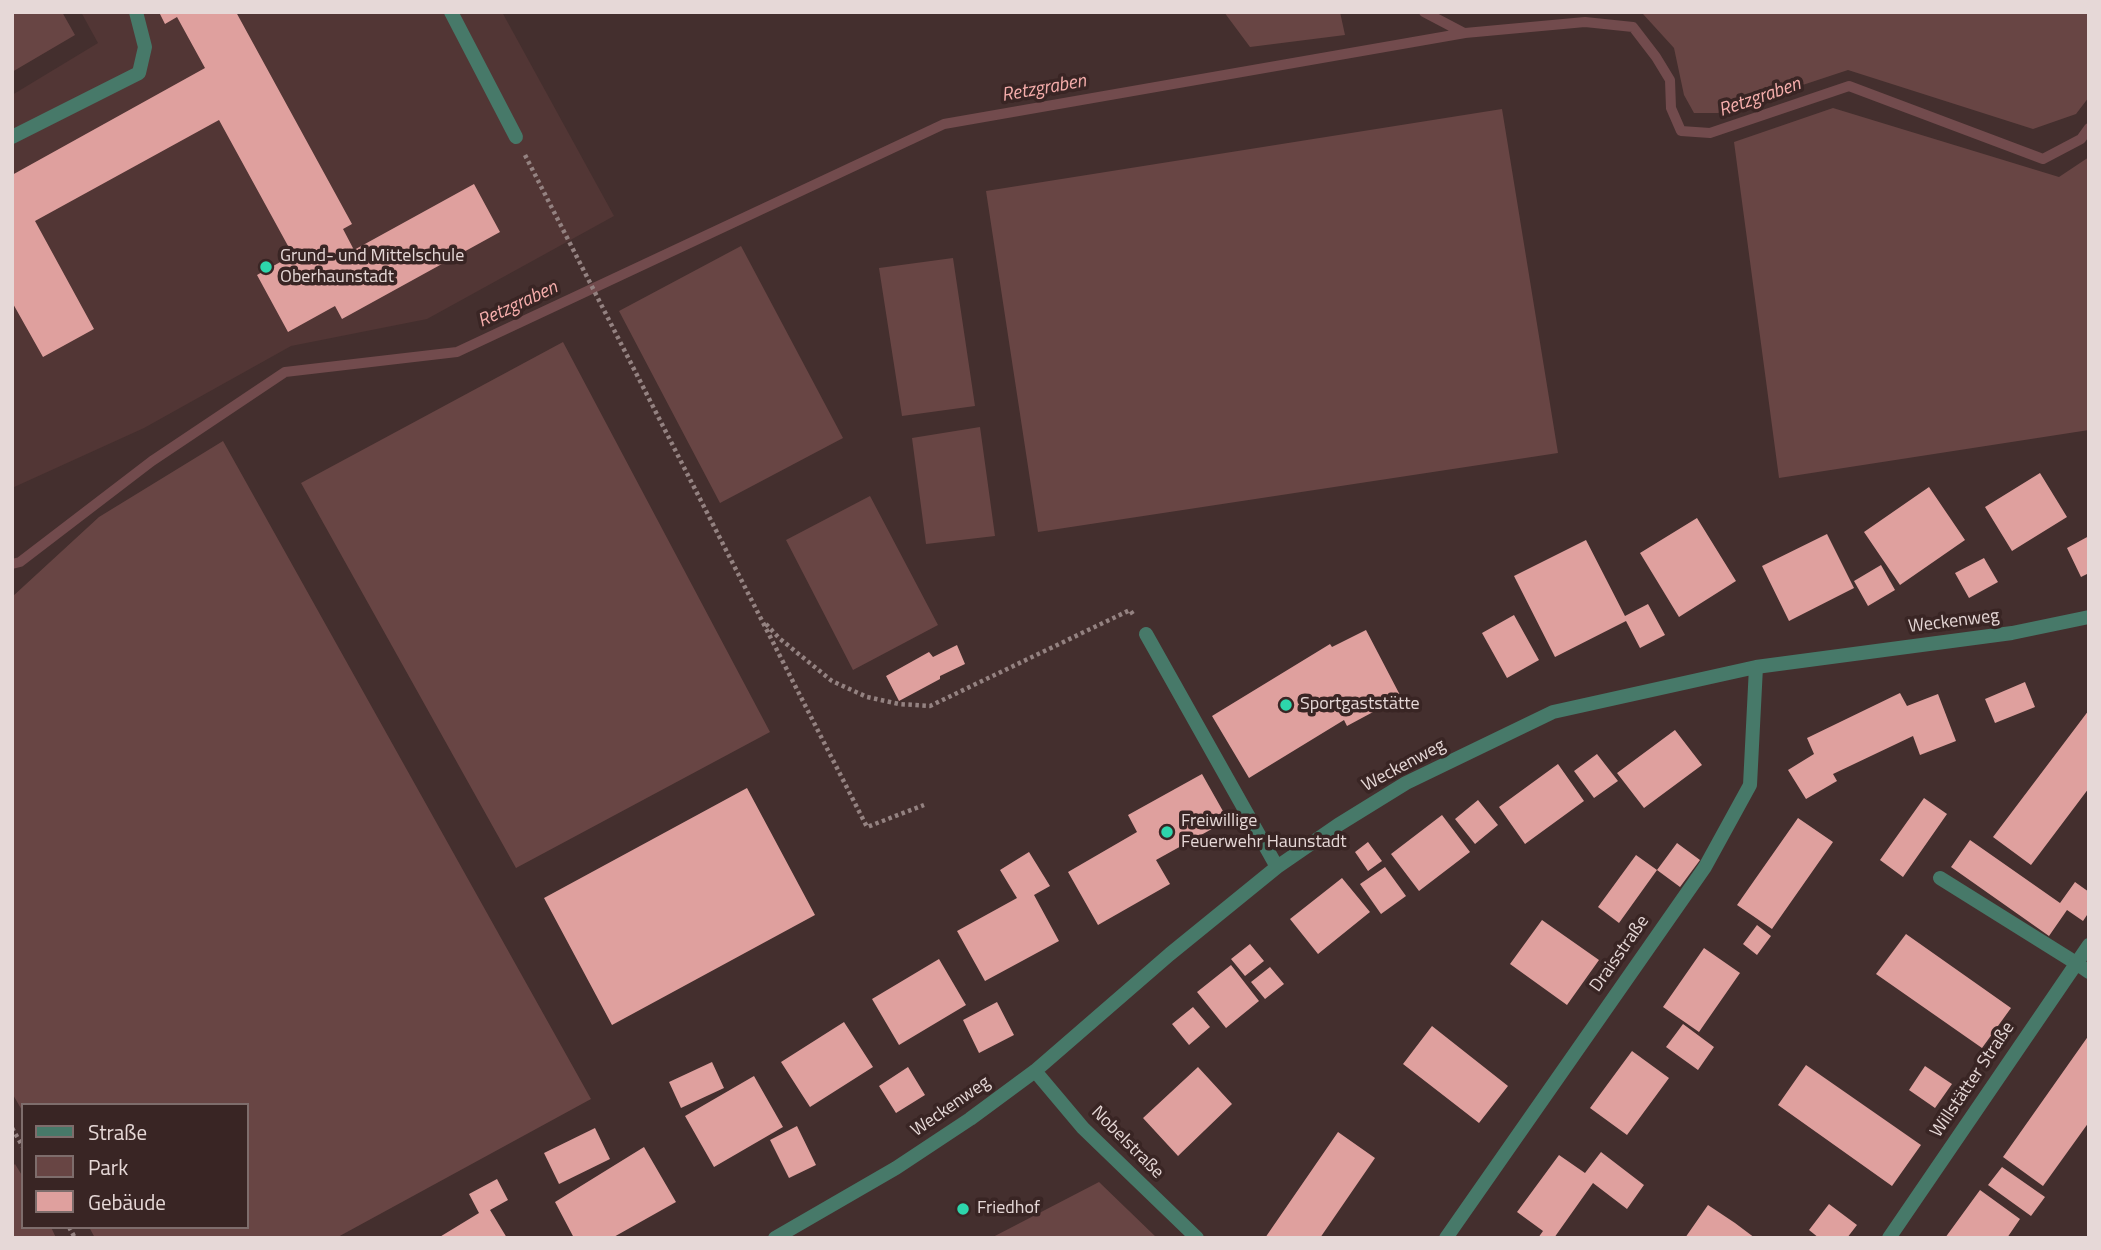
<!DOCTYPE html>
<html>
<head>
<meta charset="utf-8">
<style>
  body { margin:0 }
  #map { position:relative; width:2101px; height:1250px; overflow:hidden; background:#442f2e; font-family:"Titillium Web",sans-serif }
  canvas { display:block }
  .frame { position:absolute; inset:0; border:14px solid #e6d8d7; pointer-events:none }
  .legend { position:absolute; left:21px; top:1103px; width:228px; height:126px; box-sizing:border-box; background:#392524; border:2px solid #7e6d6c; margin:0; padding:9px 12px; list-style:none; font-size:21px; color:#e6d8d7 }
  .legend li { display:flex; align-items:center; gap:14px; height:35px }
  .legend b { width:35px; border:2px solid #7e6d6c }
</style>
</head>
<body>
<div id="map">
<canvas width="2101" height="1250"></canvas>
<div class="frame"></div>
<ul class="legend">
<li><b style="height:9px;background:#477969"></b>Straße</li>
<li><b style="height:19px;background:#684544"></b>Park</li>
<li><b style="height:19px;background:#dfa09e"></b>Gebäude</li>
</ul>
</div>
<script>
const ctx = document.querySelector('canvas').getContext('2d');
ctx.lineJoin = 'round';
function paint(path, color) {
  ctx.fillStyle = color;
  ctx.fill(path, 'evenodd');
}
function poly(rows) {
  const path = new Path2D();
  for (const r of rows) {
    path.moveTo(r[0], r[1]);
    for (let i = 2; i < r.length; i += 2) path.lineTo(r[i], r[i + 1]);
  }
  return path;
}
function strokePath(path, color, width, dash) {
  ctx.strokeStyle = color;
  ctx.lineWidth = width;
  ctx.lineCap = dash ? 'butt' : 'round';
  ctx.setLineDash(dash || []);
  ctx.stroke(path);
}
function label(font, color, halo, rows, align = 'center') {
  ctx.font = font + ' "Titillium Web",sans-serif';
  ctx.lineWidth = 7;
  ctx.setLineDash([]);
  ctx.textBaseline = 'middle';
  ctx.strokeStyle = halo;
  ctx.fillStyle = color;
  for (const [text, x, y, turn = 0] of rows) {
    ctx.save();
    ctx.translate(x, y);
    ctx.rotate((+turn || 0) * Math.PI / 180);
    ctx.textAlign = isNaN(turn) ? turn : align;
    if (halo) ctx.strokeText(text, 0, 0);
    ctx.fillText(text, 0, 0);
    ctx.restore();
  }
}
const built = poly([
  [81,12,502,12,614,216,427,319,291,346,144,428,12,488,12,95,98,43]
]);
const green = poly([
  [12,12,62,12,75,35,12,72],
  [1224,12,1340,12,1345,35,1250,47],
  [1635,12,2089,12,2089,97,2076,114,2033,129,1848,70,1718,113,1694,113,1684,95,1674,48,1643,14],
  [1833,108,2059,177,2089,157,2089,430,1779,478,1734,142],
  [1502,109,1558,453,1038,532,986,191],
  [741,246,843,438,720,503,619,311],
  [953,258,975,406,902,416,879,268],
  [563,342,770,732,516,868,301,483],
  [980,427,995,536,926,544,912,438],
  [223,441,591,1099,336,1238,95,1238,89,1227,247,1227,247,1105,23,1105,23,1112,12,1093,12,597,99,517],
  [870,496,938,625,853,670,786,540],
  [15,1164,23,1177,23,1227,51,1227,56,1238,12,1238,12,1167],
  [1099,1182,1157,1238,991,1238]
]);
const stream = poly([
  [1424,12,1464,33],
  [12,564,20,562,152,461,285,372,457,352,944,124,1465,33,1585,22,1633,27,1656,57,1670,80,1671,108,1681,131,1710,133,1849,86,2043,159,2081,139,2089,128]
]);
const building = poly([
  [159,12,236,12,352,224,343,229,354,250,474,184,500,232,342,319,335,306,288,332,257,275,293,255,219,120,35,221,94,329,43,357,12,302,12,175,205,68,177,17,165,24],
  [2040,473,2067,517,2012,551,1985,507],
  [1929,487,1965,540,1900,585,1864,532],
  [1697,518,1736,581,1679,617,1640,553],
  [1827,534,1854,588,1789,621,1762,566],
  [2089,536,2089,573,2081,577,2067,548],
  [1586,540,1625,616,1648,604,1665,635,1640,648,1626,621,1555,657,1514,576],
  [1984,558,1998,582,1969,598,1955,573],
  [1881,565,1895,590,1868,606,1854,581],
  [1514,615,1539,660,1507,678,1482,633],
  [1366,630,1401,697,1347,726,1344,720,1249,778,1212,716,1330,644,1332,647],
  [957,645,965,664,940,676,940,679,899,701,886,676,929,652,933,657],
  [2025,682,2035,707,1995,723,1985,699],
  [1900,693,1907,706,1938,694,1956,741,1920,755,1913,736,1833,774,1837,781,1806,799,1788,770,1814,754,1807,738],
  [2089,710,2089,788,2031,865,1993,837],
  [1675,730,1702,765,1644,808,1617,773],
  [1597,754,1618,781,1594,798,1574,771],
  [1558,764,1584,801,1525,844,1499,807],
  [1202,774,1228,820,1156,860,1170,884,1098,925,1068,872,1137,832,1128,815],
  [747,788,815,915,612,1025,544,898],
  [1924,798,1947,814,1903,877,1880,860],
  [1478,800,1498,825,1475,844,1455,819],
  [1442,815,1470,852,1419,891,1391,854],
  [1798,818,1833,842,1772,929,1737,905],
  [1970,840,2060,903,2075,882,2089,892,2089,912,2083,921,2067,910,2049,936,1951,867],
  [1368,842,1382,861,1368,871,1355,852],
  [1677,843,1700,860,1680,887,1657,870],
  [1029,852,1050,886,1034,895,1059,941,985,981,957,931,1017,898,1000,870],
  [1636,855,1657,870,1619,923,1598,907],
  [1385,867,1406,896,1381,914,1360,884],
  [1342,878,1370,912,1318,954,1290,919],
  [1542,920,1599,960,1567,1005,1510,964],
  [1757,925,1771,936,1757,955,1743,944],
  [1906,934,2011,1008,1982,1048,1876,974],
  [1250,944,1264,961,1245,976,1231,959],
  [1704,948,1740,973,1699,1032,1663,1007],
  [939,959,966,1005,899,1045,872,999],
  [1231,965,1259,1001,1226,1028,1197,992],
  [1270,967,1284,984,1265,999,1251,982],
  [997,1002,1014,1035,979,1053,963,1020],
  [1193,1007,1210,1027,1189,1045,1172,1024],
  [844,1022,873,1067,810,1107,781,1062],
  [1683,1024,1714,1047,1698,1070,1666,1047],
  [1432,1026,1508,1086,1479,1123,1403,1064],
  [2089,1035,2089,1122,2043,1186,2003,1157],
  [1632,1051,1669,1078,1627,1135,1590,1108],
  [712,1062,724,1088,681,1108,669,1082],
  [1806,1065,1921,1145,1892,1186,1778,1105],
  [1925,1066,1952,1084,1935,1108,1909,1090],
  [908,1067,925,1095,896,1113,879,1086],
  [1198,1067,1232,1104,1178,1156,1143,1118],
  [754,1076,783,1127,714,1167,685,1116],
  [797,1126,816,1165,789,1178,770,1140],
  [595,1128,610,1159,559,1184,544,1153],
  [1338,1132,1375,1158,1320,1238,1265,1238],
  [644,1147,676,1202,612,1238,574,1238,555,1202],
  [1601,1152,1644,1185,1627,1209,1593,1183,1554,1238,1538,1238,1543,1231,1517,1212,1559,1155,1585,1173],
  [2002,1167,2045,1197,2031,1216,1988,1185],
  [497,1179,508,1200,490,1210,507,1238,438,1238,479,1213,469,1194],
  [1980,1190,2020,1219,2007,1238,1945,1238],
  [1829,1204,1857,1225,1847,1238,1819,1238,1809,1230],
  [1708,1205,1735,1223,1755,1238,1685,1238]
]);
const path = poly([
  [525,155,867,827,924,805],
  [766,624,779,638,832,681,867,697,899,704,930,706,1130,610,1134,616],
  [12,1128,23,1147],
  [69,1227,75,1238]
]);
const lane = poly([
  [12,137,139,73,145,47,136,12],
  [1940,878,2076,963]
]);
const street = poly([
  [451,12,516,137],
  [1146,634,1277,867],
  [2076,963,2089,972],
  [1035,1071,1083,1128,1197,1238],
  [775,1238,896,1168,970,1119,1035,1071,1170,954,1277,867,1338,825,1406,783,1553,712,1756,667,2012,633,2089,617],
  [1446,1238,1705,867,1750,785,1756,667],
  [1889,1238,2089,945]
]);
const markers = [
  [266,267,7,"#2dd5ab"],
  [1286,705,7,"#2dd5ab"],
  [1167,832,7,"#2dd5ab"],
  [963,1209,7,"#2dd5ab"]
];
const poiNames = [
  ["Grund- und Mittelschule",280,257],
  ["Oberhaunstadt",280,278],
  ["Sportgaststätte",1300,705],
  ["Freiwillige",1181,822],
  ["Feuerwehr Haunstadt",1181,843],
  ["Friedhof",977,1209]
];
const streetNames = [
  ["Weckenweg",1954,622,-7],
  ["Weckenweg",1404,766,-28],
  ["Draisstraße",1620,954,-55],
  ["Willstätter Straße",1973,1080,-56],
  ["Weckenweg",951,1107,-35],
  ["Nobelstraße",1127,1143,45]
];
const waterNames = [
  ["Retzgraben",1044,89,-10],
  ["Retzgraben",1760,98,-19],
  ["Retzgraben",518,305,-25]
];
paint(built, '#523635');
paint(green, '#684544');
strokePath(stream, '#724b4d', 10);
paint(building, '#dfa09e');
strokePath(path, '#948281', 4.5, [3.5, 3.5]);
strokePath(lane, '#477969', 14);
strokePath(street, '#477969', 14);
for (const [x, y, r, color] of markers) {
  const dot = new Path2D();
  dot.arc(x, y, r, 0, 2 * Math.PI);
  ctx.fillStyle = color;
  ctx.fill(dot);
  strokePath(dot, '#392524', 2.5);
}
label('18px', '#e6d8d7', '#392524', poiNames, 'left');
label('18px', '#e6d8d7', '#392524', streetNames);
label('italic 19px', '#f6aeac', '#392524', waterNames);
</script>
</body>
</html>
